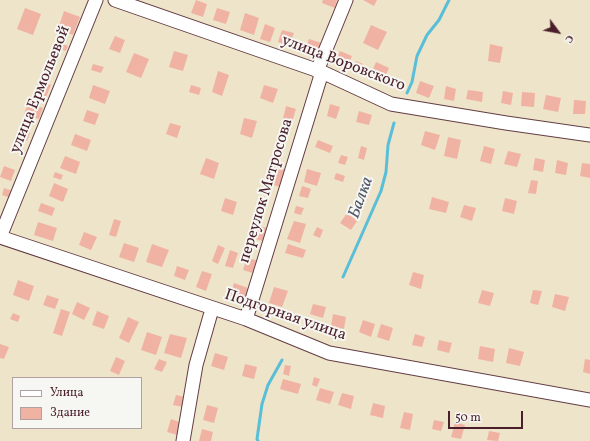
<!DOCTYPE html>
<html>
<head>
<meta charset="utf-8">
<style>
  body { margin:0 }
  #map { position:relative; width:590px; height:441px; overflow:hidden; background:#eee4c9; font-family:Vollkorn,serif }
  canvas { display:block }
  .legend { position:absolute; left:12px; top:377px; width:130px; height:52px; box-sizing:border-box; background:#f6f6f2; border:1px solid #b1a0a2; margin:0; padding:5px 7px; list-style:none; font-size:12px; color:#4a1f2b }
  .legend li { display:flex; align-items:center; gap:8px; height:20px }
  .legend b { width:20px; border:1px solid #b1a0a2 }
  .north { position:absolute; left:538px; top:12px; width:40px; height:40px; -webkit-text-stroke:3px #f6f6f2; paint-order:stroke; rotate:122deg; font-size:11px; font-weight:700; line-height:16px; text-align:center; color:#4a1f2b }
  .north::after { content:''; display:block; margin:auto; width:14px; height:18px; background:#4a1f2b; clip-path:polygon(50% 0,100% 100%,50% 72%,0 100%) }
  .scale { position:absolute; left:448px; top:411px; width:75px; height:18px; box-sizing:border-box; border:2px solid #4a1f2b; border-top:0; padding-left:5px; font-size:12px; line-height:14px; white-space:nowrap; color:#4a1f2b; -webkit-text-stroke:3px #f6f6f2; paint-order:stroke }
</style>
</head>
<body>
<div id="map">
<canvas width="590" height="441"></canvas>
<ul class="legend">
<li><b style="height:5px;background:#fff"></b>Улица</li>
<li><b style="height:11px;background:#f0b3a3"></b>Здание</li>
</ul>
<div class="north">С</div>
<div class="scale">50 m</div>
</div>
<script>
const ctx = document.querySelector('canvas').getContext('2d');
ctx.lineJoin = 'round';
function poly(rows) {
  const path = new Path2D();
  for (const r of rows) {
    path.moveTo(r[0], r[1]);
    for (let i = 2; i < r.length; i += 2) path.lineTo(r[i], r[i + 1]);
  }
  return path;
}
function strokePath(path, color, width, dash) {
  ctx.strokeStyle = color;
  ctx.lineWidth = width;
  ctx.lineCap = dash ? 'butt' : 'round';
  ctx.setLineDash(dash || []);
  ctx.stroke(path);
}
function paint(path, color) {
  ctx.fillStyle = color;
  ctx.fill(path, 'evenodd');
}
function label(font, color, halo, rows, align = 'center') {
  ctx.font = font + ' Vollkorn,serif';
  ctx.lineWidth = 4;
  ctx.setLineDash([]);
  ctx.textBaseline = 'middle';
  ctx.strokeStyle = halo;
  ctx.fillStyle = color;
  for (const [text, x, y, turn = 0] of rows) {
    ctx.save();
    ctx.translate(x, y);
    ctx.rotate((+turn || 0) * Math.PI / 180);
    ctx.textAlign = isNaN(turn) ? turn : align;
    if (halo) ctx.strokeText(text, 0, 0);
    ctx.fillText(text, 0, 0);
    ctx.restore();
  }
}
const stream = poly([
  [407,93,412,82,417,56,427,35,439,20,449,0],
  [343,277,381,191,386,172,388,145,394,123],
  [258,441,257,439,262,404,268,385,282,360]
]);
const building = poly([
  [196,0,207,4,203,17,191,13],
  [323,0,337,0,335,8,322,3],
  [363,0,377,0,374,6],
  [25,8,41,14,33,35,17,29],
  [217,8,230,12,226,24,213,20],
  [64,11,80,17,73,35,58,29],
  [245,13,259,18,254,35,240,30],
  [265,24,275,28,270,42,260,39],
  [371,25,387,32,378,50,363,43],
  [282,30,294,33,289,46,278,42],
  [115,36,125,40,120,53,109,49],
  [309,39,322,43,317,57,304,53],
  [59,43,68,46,66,51,57,48],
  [490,44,503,47,500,63,488,61],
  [174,51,188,55,183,71,169,67],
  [340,51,352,56,347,67,335,62],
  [134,53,149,59,141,78,126,72],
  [356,61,363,64,359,73,352,70],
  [376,62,389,68,383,81,370,76],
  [93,64,104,67,101,73,91,70],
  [218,71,229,75,222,96,212,92],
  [39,81,51,85,46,97,34,93],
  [420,81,434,86,429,98,416,93],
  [93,85,110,91,105,104,89,98],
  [191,85,201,88,199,95,189,92],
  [264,85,278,89,273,103,260,98],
  [446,86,456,89,454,101,444,99],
  [468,90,483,92,482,102,466,99],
  [503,91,513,93,511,105,501,103],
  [522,92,535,93,534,107,521,106],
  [546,95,561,98,558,112,543,109],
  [574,100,586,101,585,114,573,114],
  [28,103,43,108,39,119,24,114],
  [330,104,340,107,336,119,327,116],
  [286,106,296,109,291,125,282,123],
  [87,110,99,114,95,125,83,121],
  [359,111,372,115,369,125,356,122],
  [244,118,257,121,252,138,240,134],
  [170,123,181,126,177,138,166,134],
  [19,129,30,133,27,141,15,137],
  [425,131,440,135,435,150,421,145],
  [75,134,91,140,87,151,71,145],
  [448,137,461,140,457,159,444,156],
  [318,140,333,146,330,153,315,147],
  [361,146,367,148,364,160,358,158],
  [484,146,495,149,491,164,480,161],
  [508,151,521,154,517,167,504,164],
  [341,155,348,157,345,165,338,163],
  [65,156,80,162,76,174,60,168],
  [206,158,219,163,214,179,200,174],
  [535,158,545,160,543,172,533,170],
  [557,160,568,163,566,175,555,173],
  [582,163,590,164,590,178,580,176],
  [4,166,15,170,11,181,0,177],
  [273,166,288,170,283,188,267,183],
  [307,169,321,173,317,186,304,182],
  [55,172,63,175,61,180,53,177],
  [336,173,345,176,343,182,334,179],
  [531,180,538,181,536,194,528,193],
  [54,183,68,189,63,202,49,196],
  [302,186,311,189,308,198,299,196],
  [4,188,13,191,11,198,2,195],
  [432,197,449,202,446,213,429,209],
  [225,198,237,202,233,215,221,211],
  [505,198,517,201,514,214,502,211],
  [41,203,55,208,52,216,38,211],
  [464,205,476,208,472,221,460,217],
  [296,206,304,208,301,215,294,213],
  [347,213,357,221,351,230,340,223],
  [114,219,121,221,116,237,109,235],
  [294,221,306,224,300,243,287,239],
  [38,222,57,228,53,241,34,235],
  [255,225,271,229,267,242,251,238],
  [317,227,323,230,320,238,313,235],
  [84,232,97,237,91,250,79,245],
  [124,243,139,248,134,262,119,257],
  [152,244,169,250,162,267,146,262],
  [288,244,306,250,303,258,285,253],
  [218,245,225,248,218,264,212,261],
  [230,250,238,253,233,268,225,266],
  [247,258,260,261,256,274,243,270],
  [177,266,189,270,185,280,174,276],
  [202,271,212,274,206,291,196,287],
  [413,272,424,275,421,289,409,285],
  [18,280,34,286,29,301,13,295],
  [234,283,248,288,244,301,230,296],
  [274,287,288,291,282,307,269,303],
  [482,290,494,293,490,306,478,303],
  [533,290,542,291,538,305,530,303],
  [555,294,569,297,565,311,552,307],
  [47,295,59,299,55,309,43,305],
  [77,302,90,308,84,320,72,314],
  [313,304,326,307,323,318,310,314],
  [61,309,70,312,62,336,53,333],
  [97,311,109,316,104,329,92,325],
  [13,313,20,316,18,322,10,319],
  [333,314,346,317,344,329,331,326],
  [128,317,139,322,129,343,119,338],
  [363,320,375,324,371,337,359,332],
  [381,324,393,328,389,341,377,337],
  [147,332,162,337,156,355,141,350],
  [170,334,187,338,181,358,164,353],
  [415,334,425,337,422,347,412,345],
  [439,340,452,343,449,353,437,350],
  [0,344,9,347,4,359,0,358],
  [480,346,495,349,493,362,478,359],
  [509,348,524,352,520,366,506,363],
  [215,353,228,357,224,370,211,366],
  [116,357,125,361,119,375,110,371],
  [159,359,167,362,162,372,154,369],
  [585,359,590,360,590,374,583,372],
  [245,364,257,367,254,379,242,376],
  [285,365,291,366,289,376,283,374],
  [314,377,320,379,317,387,312,385],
  [283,379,301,384,298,394,280,389],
  [320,388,334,392,330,404,316,400],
  [342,393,354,396,351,409,338,405],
  [176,395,190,398,188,408,173,405],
  [373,403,385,406,383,418,370,415],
  [207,405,218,408,214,423,203,420],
  [404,412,413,414,410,430,400,428],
  [171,419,185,424,181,436,167,432],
  [434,420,444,422,441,431,432,429],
  [455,422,465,425,461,439,451,437],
  [202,429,213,432,211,441,199,441],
  [489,431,500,433,498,441,487,440]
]);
const minor = poly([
  [115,0,322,72,391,104,506,123,590,135],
  [317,71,346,0],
  [0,237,246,319,329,353,590,400],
  [0,237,96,0],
  [246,319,322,72],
  [183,441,196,365,212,309]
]);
const streetNames = [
  ["улица Воровского",343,64,21],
  ["улица Ермольевой",41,90,-68],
  ["переулок Матросова",267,191,-73],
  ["Подгорная улица",285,316,19]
];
const waterNames = [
  ["Балка",362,198,-70]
];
strokePath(stream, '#59bed7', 3);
paint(building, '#f0b3a3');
strokePath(minor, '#633d43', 15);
strokePath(minor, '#fff', 13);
label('16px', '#4a1f2b', '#f6f6f2', streetNames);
label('italic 17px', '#4f5767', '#f6f6f2', waterNames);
</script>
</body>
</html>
